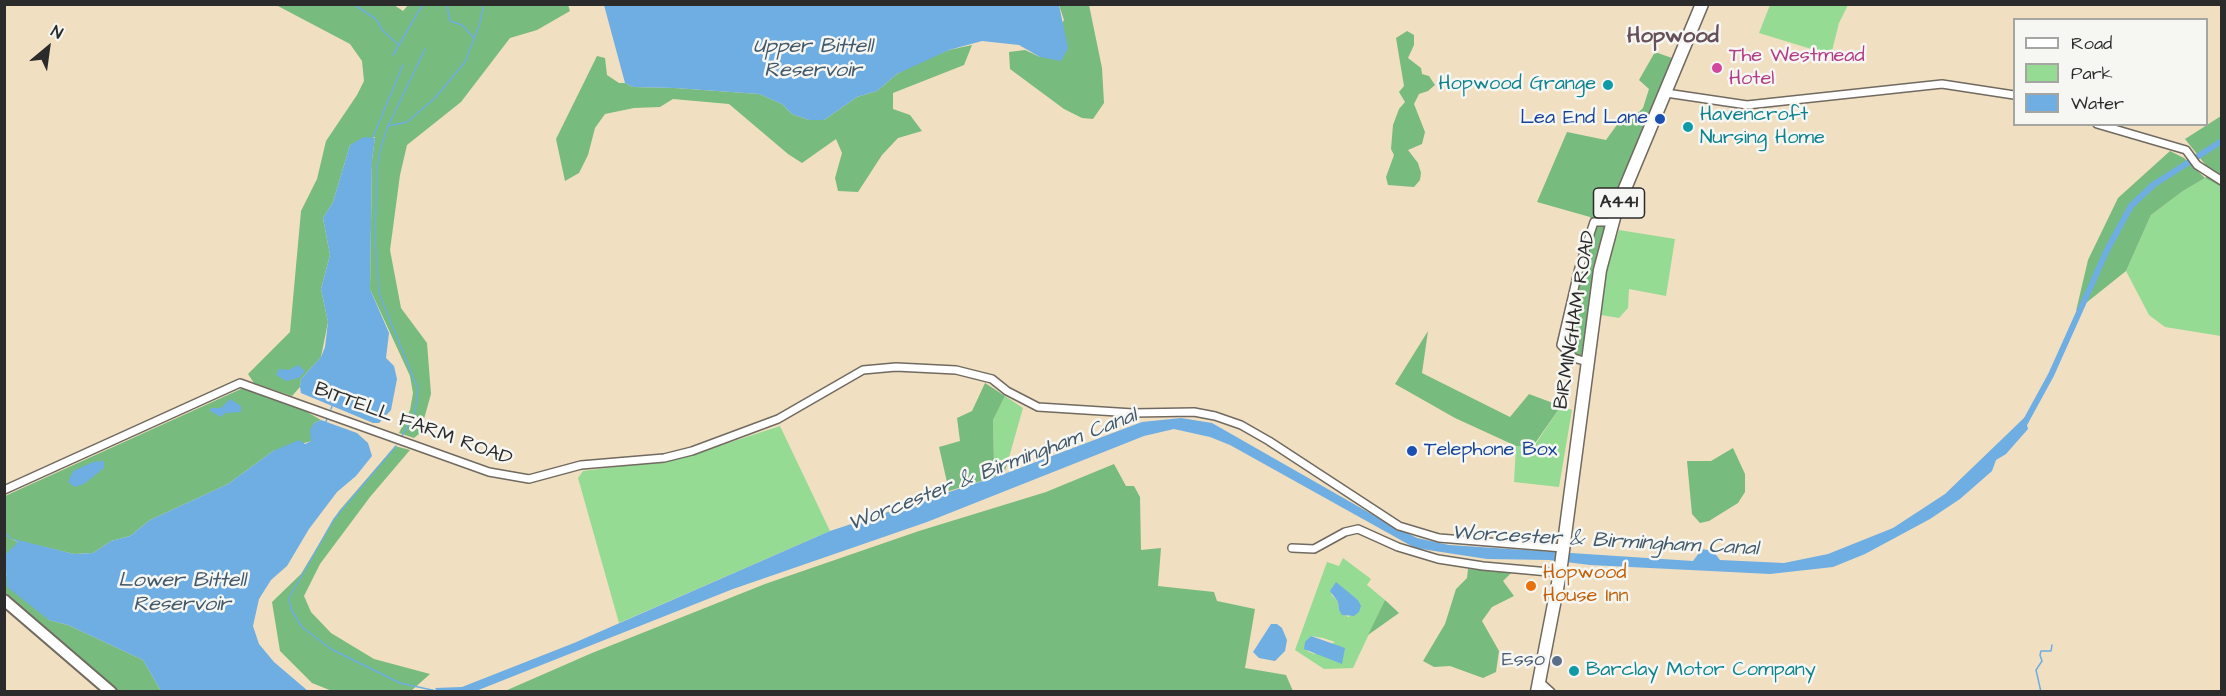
<!DOCTYPE html>
<html>
<head>
<meta charset="utf-8">
<style>
  body { margin:0 }
  #map { position:relative; width:2226px; height:696px; overflow:hidden; background:#f1dfc1; font-family:"Architects Daughter",sans-serif }
  canvas { display:block }
  .frame { position:absolute; inset:0; border:6px solid #2b2b2b; pointer-events:none }
  .legend { position:absolute; left:2013px; top:18px; width:195px; height:108px; box-sizing:border-box; background:#f6f6f2; border:2px solid #a5a5a2; margin:0; padding:8px 10px; list-style:none; font-size:18px; color:#2b2b2b }
  .legend li { display:flex; align-items:center; gap:12px; height:30px }
  .legend b { width:30px; border:2px solid #a5a5a2 }
  .north { position:absolute; left:18px; top:18px; width:60px; height:60px; -webkit-text-stroke:4px #f6f6f2; paint-order:stroke; rotate:29deg; font-size:16px; font-weight:700; line-height:24px; text-align:center; color:#2b2b2b }
  .north::after { content:''; display:block; margin:auto; width:21px; height:27px; background:#2b2b2b; clip-path:polygon(50% 0,100% 100%,50% 72%,0 100%) }
</style>
</head>
<body>
<div id="map">
<canvas width="2226" height="696"></canvas>
<div class="frame"></div>
<ul class="legend">
<li><b style="height:8px;background:#fff"></b>Road</li>
<li><b style="height:16px;background:#95db94"></b>Park</li>
<li><b style="height:16px;background:#6eaee2"></b>Water</li>
</ul>
<div class="north">N</div>
</div>
<script>
const ctx = document.querySelector('canvas').getContext('2d');
ctx.lineJoin = 'round';
function paint(path, color) {
  ctx.fillStyle = color;
  ctx.fill(path, 'evenodd');
}
function poly(rows) {
  const path = new Path2D();
  for (const r of rows) {
    path.moveTo(r[0], r[1]);
    for (let i = 2; i < r.length; i += 2) path.lineTo(r[i], r[i + 1]);
  }
  return path;
}
function strokePath(path, color, width, dash) {
  ctx.strokeStyle = color;
  ctx.lineWidth = width;
  ctx.lineCap = dash ? 'butt' : 'round';
  ctx.setLineDash(dash || []);
  ctx.stroke(path);
}
function label(font, color, halo, rows, align = 'center') {
  ctx.font = font + ' "Architects Daughter",sans-serif';
  ctx.lineWidth = 5;
  ctx.setLineDash([]);
  ctx.textBaseline = 'middle';
  ctx.strokeStyle = halo;
  ctx.fillStyle = color;
  for (const [text, x, y, turn = 0] of rows) {
    ctx.save();
    ctx.translate(x, y);
    ctx.rotate((+turn || 0) * Math.PI / 180);
    ctx.textAlign = isNaN(turn) ? turn : align;
    if (halo) ctx.strokeText(text, 0, 0);
    ctx.fillText(text, 0, 0);
    ctx.restore();
  }
}
const green = poly([
  [1770,5,1848,5,1839,23,1831,55,1759,33],
  [2205,178,2221,187,2221,336,2165,327,2149,315,2126,271,2151,215,2183,191],
  [1619,230,1675,239,1666,296,1629,289,1628,308,1619,318,1601,315,1608,260],
  [1005,396,1023,408,1008,461,994,466,993,420],
  [1561,406,1572,410,1559,487,1514,482,1516,446,1534,446],
  [780,426,830,531,619,623,578,478,583,471,679,459],
  [1343,558,1371,579,1367,585,1385,600,1353,668,1324,669,1295,650,1327,562,1339,566],
  [1331,594,1350,594,1358,600,1359,612,1348,617,1339,610,1338,602],
  [1311,636,1323,638,1335,642,1314,654,1307,651]
]);
const forest = poly([
  [409,4,568,5,570,11,537,30,510,38,461,102,407,145,400,175,390,250,401,308,427,343,431,394,420,433,414,438,399,433,410,410,413,393,410,376,370,289,372,160,375,137,350,145,333,202,323,218,330,255,321,289,328,322,321,357,301,379,300,387,292,396,254,383,248,374,290,332,301,211,317,179,326,141,357,95,364,81,362,61,350,44,276,5,394,5,403,11],
  [1059,5,1089,5,1102,68,1104,103,1093,119,1082,118,1064,109,1010,69,1009,52,1025,50,1040,57,1064,20],
  [1407,31,1414,35,1414,45,1408,58,1421,68,1422,74,1429,76,1435,85,1428,91,1419,94,1414,104,1425,132,1422,144,1408,150,1418,163,1421,173,1420,180,1414,187,1388,185,1386,177,1394,155,1391,149,1393,125,1399,109,1405,102,1399,92,1404,86,1396,38],
  [972,45,964,65,893,93,893,109,910,115,922,131,898,138,882,155,858,192,838,191,835,178,842,153,836,139,802,163,788,154,729,104,673,99,660,107,634,108,605,114,595,128,588,155,579,173,565,181,556,139,597,56,605,58,607,75,619,83,625,83,633,87,675,88,759,94,782,104,792,114,809,120,824,120,857,97,877,91,897,74,924,60,949,50],
  [1655,52,1672,58,1630,164,1597,267,1581,357,1575,355,1565,346,1578,283,1595,226,1590,217,1537,202,1567,132,1606,140,1619,122,1631,120,1643,108,1649,89,1639,80],
  [2221,116,2221,187,2205,178,2183,191,2151,215,2126,271,2076,311,2088,260,2118,198,2170,151,2184,158,2205,178,2211,172,2185,139],
  [1428,331,1422,373,1510,417,1529,394,1561,406,1533,446,1516,446,1455,418,1395,384],
  [985,383,1005,396,993,420,994,465,1008,461,1004,474,949,491,939,447,960,441,957,418,972,411],
  [243,388,300,408,321,420,314,423,311,430,312,441,273,451,228,484,150,520,130,536,111,541,93,553,74,554,11,539,18,542,17,545,5,555,5,496],
  [395,446,410,450,370,497,320,564,304,596,311,612,331,633,374,659,430,674,411,691,332,691,312,683,280,651,272,602,301,574,339,511],
  [1733,448,1745,474,1745,492,1738,503,1709,521,1700,523,1692,514,1687,461,1711,461],
  [1114,464,1126,486,1134,486,1140,497,1141,550,1161,548,1158,586,1214,592,1217,601,1255,609,1245,668,1286,675,1293,691,505,691,592,653,765,584,919,531,1046,492],
  [4,565,6,575,49,620,68,625,143,660,161,691,115,691,109,682,5,592],
  [1468,569,1512,572,1503,581,1514,596,1492,607,1482,621,1499,651,1496,672,1483,678,1450,666,1434,667,1423,661,1445,624,1456,589,1467,578],
  [1385,600,1399,613,1368,635]
]);
const water = poly([
  [604,5,1059,5,1068,48,1061,61,1040,57,1019,45,982,41,949,50,897,74,877,91,857,97,824,120,809,120,792,114,782,104,759,94,675,88,633,87,625,83],
  [364,137,375,138,372,160,370,289,389,333,386,358,394,366,397,379,391,410,379,423,373,423,301,393,300,387,301,379,321,357,325,347,328,322,321,289,330,255,323,218,333,202,350,145],
  [298,365,305,371,299,378,286,381,276,375,279,369,289,370],
  [230,399,241,406,241,412,225,413,221,417,210,411,211,408,221,408],
  [2025,417,2028,429,2006,454,1996,460,1992,471,1960,499,1930,519,1865,554,1833,567,1770,574,1590,565,1549,560,1487,559,1415,548,1230,445,1210,437,1174,429,1144,436,927,522,733,589,476,691,437,691,435,688,462,687,574,643,830,531,1004,474,1142,422,1181,418,1212,423,1389,524,1417,538,1449,545,1693,561,1702,549,1713,551,1720,560,1784,563,1828,554,1893,528,1945,494],
  [321,420,357,433,368,443,372,456,356,476,337,492,309,529,287,566,271,580,259,599,253,626,259,644,274,662,308,691,161,691,143,660,68,625,49,620,7,587,5,555,18,542,10,538,74,554,93,553,111,541,130,536,150,520,228,484,273,451,299,440,305,444,311,441,310,430,314,423],
  [104,461,104,468,84,484,75,487,68,482,73,471,93,462],
  [1336,582,1358,600,1361,606,1359,612,1354,616,1342,615,1339,610,1338,602,1330,591],
  [1271,624,1277,624,1282,628,1287,640,1285,651,1275,661,1259,658,1253,652],
  [1311,636,1345,648,1342,664,1304,649,1305,642]
]);
const stream = poly([
  [353,4,376,19,383,31,399,45],
  [447,4,450,21,462,25,474,38],
  [393,55,423,4],
  [388,126,425,49],
  [373,137,403,65],
  [331,409,332,406],
  [326,422,327,418],
  [402,436,415,412,418,389,379,293,375,240,377,167,381,146,388,126,407,122,435,98,465,62,480,23,484,4],
  [396,446,334,519,289,598,291,609,302,627,331,649,400,683,441,692],
  [4,532,10,538],
  [2041,692,2036,670,2042,661,2040,655,2041,651,2051,651,2052,645]
]);
const canal = poly([
  [2022,428,2051,375,2107,250,2131,206,2153,185,2222,141]
]);
const minor = poly([
  [1666,93,1747,105,1942,84,2014,95],
  [2097,124,2186,150,2197,165,2222,181],
  [1587,362,1574,358,1561,345,1579,268,1594,222,1613,222],
  [4,490,240,383,489,472,529,479,581,465,664,458,692,451,778,419,863,370,896,367,956,370,992,379,1007,391,1038,407,1133,413,1194,412,1215,416,1241,425,1269,441,1399,526,1439,538,1563,548],
  [1292,548,1314,549,1345,532,1358,529,1398,547,1438,559,1483,566,1560,573],
  [1540,682,1551,692]
]);
const secondary = poly([
  [4,600,111,692]
]);
const trunk = poly([
  [1537,692,1560,573,1600,270,1616,210,1702,4]
]);
const markers = [
  [1717,68,6,"#d1479c"],
  [1608,85,6,"#0f9aa8"],
  [1660,119,6,"#1a4fb4"],
  [1688,127,6,"#0f9aa8"],
  [1412,451,6,"#1a4fb4"],
  [1531,586,6,"#e8710a"],
  [1557,661,6,"#5c6f8a"],
  [1574,671,6,"#0f9aa8"]
];
const shields = [
  [1619,203,51]
];
const shieldNames = [
  ["A441",1619,203]
];
const hotelNames = [
  ["The Westmead",1729,57],
  ["Hotel",1729,80]
];
const cultureNames = [
  ["Hopwood Grange",1596,85,"right"],
  ["Havencroft",1700,116],
  ["Nursing Home",1700,139],
  ["Barclay Motor Company",1586,671]
];
const transitNames = [
  ["Lea End Lane",1648,119],
  ["Telephone Box",1424,451,"left"]
];
const streetNames = [
  ["BIRMINGHAM ROAD",1576,320,-81],
  ["BITTELL FARM ROAD",413,425,20]
];
const foodNames = [
  ["Hopwood",1543,574],
  ["House Inn",1543,597]
];
const serviceNames = [
  ["Esso",1545,661]
];
const waterNames = [
  ["Upper Bittell",813,48],
  ["Reservoir",813,72],
  ["Worcester & Birmingham Canal",993,471,-21],
  ["Worcester & Birmingham Canal",1605,542,3],
  ["Lower Bittell",182,582],
  ["Reservoir",182,606]
];
const quarterNames = [
  ["Hopwood",1673,37]
];
paint(green, '#95db94');
paint(forest, '#78bb7e');
paint(water, '#6eaee2');
strokePath(stream, '#6eaee2', 1.5);
strokePath(canal, '#6eaee2', 6);
strokePath(minor, '#706a60', 10);
strokePath(secondary, '#706a60', 14);
strokePath(trunk, '#706a60', 15);
strokePath(minor, '#fff', 7);
strokePath(secondary, '#fff', 10);
strokePath(trunk, '#fff', 12);
for (const [x, y, r, color] of markers) {
  const dot = new Path2D();
  dot.arc(x, y, r, 0, 2 * Math.PI);
  ctx.fillStyle = color;
  ctx.fill(dot);
  strokePath(dot, '#f6f6f2', 2);
}
for (const [x, y, w] of shields) {
  const box = new Path2D();
  box.roundRect(x - w / 2, y - 15, w, 30, 4.5);
  ctx.fillStyle = '#f6f6f2';
  ctx.fill(box);
  strokePath(box, '#2b2b2b', 1.5);
}
label('bold 18px', '#2b2b2b', null, shieldNames);
label('20px', '#b23c85', '#f6f6f2', hotelNames, 'left');
label('20px', '#0d838f', '#f6f6f2', cultureNames, 'left');
label('20px', '#164399', '#f6f6f2', transitNames, 'right');
label('20px', '#2b2b2b', '#f6f6f2', streetNames);
label('20px', '#c56008', '#f6f6f2', foodNames, 'left');
label('20px', '#4e5e75', '#f6f6f2', serviceNames, 'right');
label('italic 21px', '#42596b', '#f6f6f2', waterNames);
label('bold 22px', '#664f58', '#f6f6f2', quarterNames);
</script>
</body>
</html>
